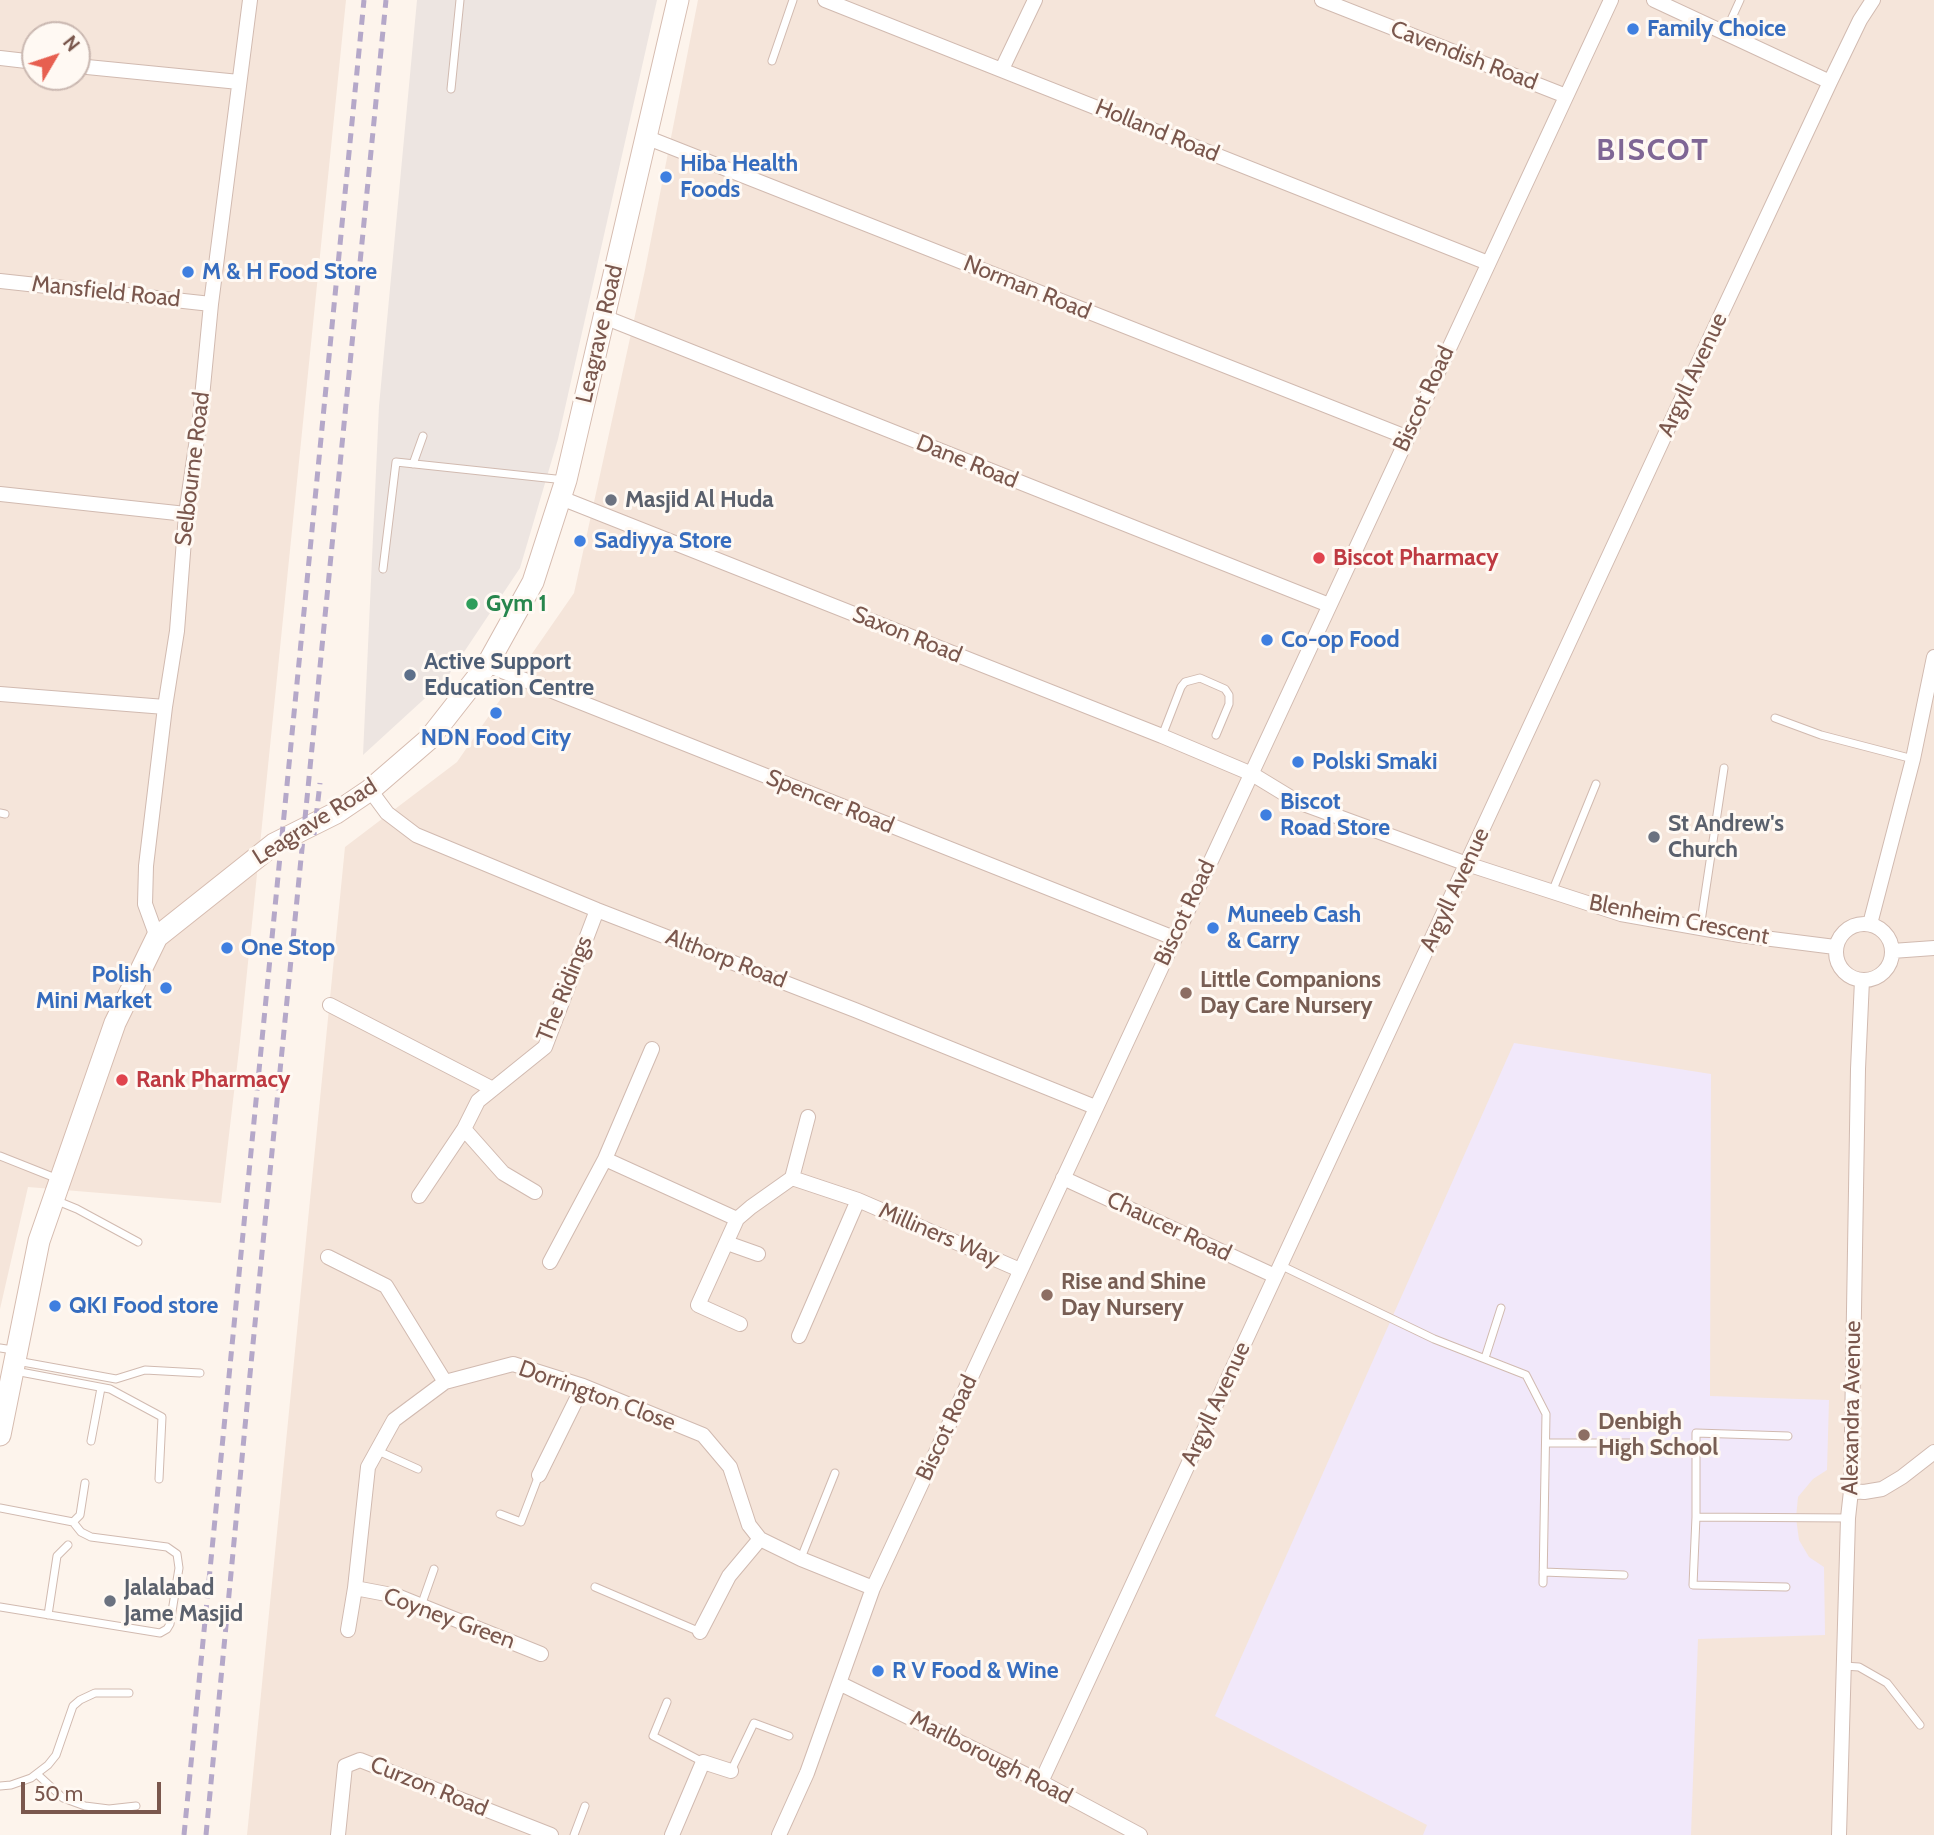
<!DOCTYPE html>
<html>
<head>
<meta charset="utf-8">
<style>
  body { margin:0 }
  #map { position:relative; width:1934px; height:1835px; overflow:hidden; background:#fdf4ec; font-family:Cabin,sans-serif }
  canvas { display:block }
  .north { position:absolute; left:21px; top:21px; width:70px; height:70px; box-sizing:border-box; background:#fff9f3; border:2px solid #cab8b1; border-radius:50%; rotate:51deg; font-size:19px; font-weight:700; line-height:28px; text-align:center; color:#7a574d }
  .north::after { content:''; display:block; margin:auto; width:24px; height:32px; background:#e75f50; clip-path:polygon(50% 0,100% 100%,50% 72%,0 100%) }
  .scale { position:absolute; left:21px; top:1782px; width:140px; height:32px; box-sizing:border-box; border:4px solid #7a574d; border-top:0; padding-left:9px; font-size:21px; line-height:24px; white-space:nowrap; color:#7a574d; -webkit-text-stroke:5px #fff9f3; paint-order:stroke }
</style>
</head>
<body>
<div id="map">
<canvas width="1934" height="1835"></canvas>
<div class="north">N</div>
<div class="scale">50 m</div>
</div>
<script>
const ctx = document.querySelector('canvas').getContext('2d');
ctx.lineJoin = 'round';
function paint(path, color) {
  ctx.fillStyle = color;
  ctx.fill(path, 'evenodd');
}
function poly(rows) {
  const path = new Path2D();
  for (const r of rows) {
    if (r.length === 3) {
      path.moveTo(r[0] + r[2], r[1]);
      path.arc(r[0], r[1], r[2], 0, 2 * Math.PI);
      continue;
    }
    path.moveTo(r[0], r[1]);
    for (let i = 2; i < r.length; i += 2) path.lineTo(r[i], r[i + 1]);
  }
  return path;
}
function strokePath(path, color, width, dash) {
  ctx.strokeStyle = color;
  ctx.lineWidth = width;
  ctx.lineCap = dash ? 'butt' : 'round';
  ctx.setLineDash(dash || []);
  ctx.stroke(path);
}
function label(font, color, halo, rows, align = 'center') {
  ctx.font = font + ' Cabin,sans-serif';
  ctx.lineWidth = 6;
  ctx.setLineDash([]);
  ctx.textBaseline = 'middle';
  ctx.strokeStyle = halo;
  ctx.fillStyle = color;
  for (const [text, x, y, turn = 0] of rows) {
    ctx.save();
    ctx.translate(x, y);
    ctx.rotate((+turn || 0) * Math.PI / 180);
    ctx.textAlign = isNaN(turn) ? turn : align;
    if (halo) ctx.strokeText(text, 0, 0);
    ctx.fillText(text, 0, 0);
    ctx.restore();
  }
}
const residential = poly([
  [0,0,346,0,240,1041,221,1203,28,1187,0,1309],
  [35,35,77,35,77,77,35,77],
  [698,0,1934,0,1934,1835,247,1835,345,847,457,762,574,593,645,270]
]);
const industrial = poly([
  [417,0,657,0,558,439,520,568,446,679,363,755,379,406]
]);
const education = poly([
  [1514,1043,1711,1074,1710,1396,1829,1400,1827,1470,1813,1479,1798,1497,1796,1518,1799,1540,1809,1557,1824,1567,1825,1635,1698,1639,1691,1835,1423,1835,1427,1825,1215,1716]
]);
const service = poly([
  [1725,33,1740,0],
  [772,61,793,0],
  [451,89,460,0],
  [413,464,423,436],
  [383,569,396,462,565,480],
  [1775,718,1821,735,1913,759],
  [1162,736,1181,687,1185,682,1200,678,1225,689,1229,695,1229,704,1216,735],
  [0,813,5,814],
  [1552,892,1596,784],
  [1700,928,1724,768],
  [0,1156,58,1179],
  [55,1200,77,1209,138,1242],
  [1280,1265,1434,1339,1526,1375,1546,1414,1543,1583],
  [0,1348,13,1350],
  [1485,1358,1501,1308],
  [17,1361,116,1379,145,1370,200,1373],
  [15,1371,110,1389,162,1417,159,1479],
  [1788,1436,1696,1433,1696,1517,1848,1518],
  [91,1441,101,1388],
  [1546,1443,1636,1443],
  [378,1451,418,1469],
  [0,1508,73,1522,81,1532,91,1537,167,1547,177,1554,179,1568,170,1624,167,1629,160,1633,0,1607],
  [500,1514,521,1522,539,1475],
  [1696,1517,1693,1585,1786,1587],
  [73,1522,80,1515,85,1483],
  [801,1558,835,1473],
  [1543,1572,1624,1575],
  [595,1587,700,1632],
  [421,1606,434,1569],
  [48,1615,57,1556,68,1545],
  [1844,1666,1859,1667,1887,1683,1920,1725],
  [667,1702,653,1736,703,1762],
  [731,1771,754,1723,789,1736],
  [37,1774,63,1798,85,1806,109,1809,136,1806],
  [0,1786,11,1785,31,1778,48,1765,56,1755,73,1706,80,1700,95,1693,129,1693],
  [574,1835,585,1806]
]);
const minor = poly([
  [825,0,1488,263],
  [1322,0,1566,96],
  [1654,0,1830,82],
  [0,58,35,62],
  [77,66,239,82],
  [1002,69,1035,0],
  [648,138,1406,437],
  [0,281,211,304],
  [604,317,1329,605],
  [0,494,186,514],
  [561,498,1162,736,1252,774,1298,802,1467,864,1621,914,1740,935,1835,947],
  [487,665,1174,938],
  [0,694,165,707],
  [370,790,387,813,416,835,597,910,855,1010,1095,1107],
  [1864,952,28],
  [1870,924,1913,759,1934,657],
  [157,937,145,904,146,866,165,707,177,631,186,514,200,418,211,304,250,0],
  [1892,951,1934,948],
  [330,1005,493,1089],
  [464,1129,503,1173,535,1192],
  [605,1159,737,1219],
  [792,1178,808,1117],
  [1063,1178,1275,1276],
  [419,1196,464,1129,478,1101,545,1047,597,910],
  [727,1243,758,1254],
  [328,1257,386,1286,445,1382],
  [550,1262,605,1159,652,1049],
  [740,1324,698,1305,737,1219,751,1207,792,1178,858,1200,1020,1270],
  [799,1336,858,1200],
  [539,1475,583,1386],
  [1851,1491,1864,1492,1882,1489,1902,1477,1934,1452],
  [355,1588,397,1596,541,1654],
  [348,1630,355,1588,368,1467,394,1420,445,1382,513,1364,583,1386,703,1435,730,1467,749,1525,760,1539,801,1559,873,1588],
  [700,1632,729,1576,760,1539],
  [841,1684,1041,1782,1140,1835],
  [1041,1782,1696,368,1830,82,1860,20,1873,0],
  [338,1835,345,1766,360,1760,551,1835],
  [672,1835,703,1762,731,1771],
  [779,1835,807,1773,873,1588,1611,0],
  [1839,1835,1848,1518,1851,1491,1858,1069,1862,980]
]);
const secondary = poly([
  [0,1435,39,1241,115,1023,157,937,274,844,336,813,370,790,429,739,487,665,533,582,566,480,678,0]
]);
const rail = poly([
  [314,835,320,783],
  [184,1835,364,0],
  [206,1835,251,1364,386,0]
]);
const markers = [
  [1633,29,7,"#3f7fe0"],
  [666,177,7,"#3f7fe0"],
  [188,272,7,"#3f7fe0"],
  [611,500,7,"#6b7280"],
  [580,541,7,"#3f7fe0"],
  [1319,558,7,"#e0444e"],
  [472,604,7,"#2e9e5b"],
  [1267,640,7,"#3f7fe0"],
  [410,675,7,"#5c6f8a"],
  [496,713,7,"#3f7fe0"],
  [1298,762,7,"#3f7fe0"],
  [1266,815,7,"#3f7fe0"],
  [1654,837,7,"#6b7280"],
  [1213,928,7,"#3f7fe0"],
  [227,948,7,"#3f7fe0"],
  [166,988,7,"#3f7fe0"],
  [1186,993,7,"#8d6e63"],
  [122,1080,7,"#e0444e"],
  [1047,1295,7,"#8d6e63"],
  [55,1306,7,"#3f7fe0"],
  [1584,1435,7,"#8d6e63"],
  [110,1601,7,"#6b7280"],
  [878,1671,7,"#3f7fe0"]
];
const shopNames = [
  ["Family Choice",1647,29],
  ["Hiba Health",680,164],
  ["Foods",680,190],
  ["M & H Food Store",202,272],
  ["Sadiyya Store",594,541],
  ["Co-op Food",1281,640],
  ["NDN Food City",496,738,"center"],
  ["Polski Smaki",1312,762],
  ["Biscot",1280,802],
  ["Road Store",1280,828],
  ["Muneeb Cash",1227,915],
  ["& Carry",1227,941],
  ["One Stop",241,948],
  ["Polish",152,975,"right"],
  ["Mini Market",152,1001,"right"],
  ["QKI Food store",69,1306],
  ["R V Food & Wine",892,1671]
];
const streetNames = [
  ["Cavendish Road",1464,56,21],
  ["Holland Road",1157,131,22],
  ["Norman Road",1027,288,22],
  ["Mansfield Road",106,292,6],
  ["Leagrave Road",600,334,-77],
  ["Argyll Avenue",1693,375,-65],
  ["Biscot Road",1424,399,-65],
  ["Dane Road",967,462,22],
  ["Selbourne Road",193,469,-83],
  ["Saxon Road",907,635,22],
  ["Spencer Road",830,802,22],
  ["Leagrave Road",315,822,-32],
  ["Argyll Avenue",1455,890,-65],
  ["Biscot Road",1185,913,-65],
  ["Blenheim Crescent",1679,920,11],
  ["Althorp Road",726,959,21],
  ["The Ridings",565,989,-68],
  ["Chaucer Road",1169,1227,25],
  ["Milliners Way",939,1235,23],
  ["Dorrington Close",597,1396,20],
  ["Argyll Avenue",1216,1404,-65],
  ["Alexandra Avenue",1852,1408,-89],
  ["Biscot Road",947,1428,-65],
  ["Coyney Green",449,1619,20],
  ["Marlborough Road",991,1758,27],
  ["Curzon Road",429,1787,22]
];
const worshipNames = [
  ["Masjid Al Huda",625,500],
  ["St Andrew's",1668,824],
  ["Church",1668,850],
  ["Jalalabad",124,1588],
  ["Jame Masjid",124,1614]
];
const healthNames = [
  ["Biscot Pharmacy",1333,558],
  ["Rank Pharmacy",136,1080]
];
const leisureNames = [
  ["Gym 1",486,604]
];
const serviceNames = [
  ["Active Support",424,662],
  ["Education Centre",424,688]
];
const educationNames = [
  ["Little Companions",1200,980],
  ["Day Care Nursery",1200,1006],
  ["Rise and Shine",1061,1282],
  ["Day Nursery",1061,1308],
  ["Denbigh",1598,1422],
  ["High School",1598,1448]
];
const districtNames = [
  ["BISCOT",1653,151]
];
paint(residential, '#f5e5da');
paint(industrial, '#ede5e1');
paint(education, '#f1e8fa');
strokePath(service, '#d1bab0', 9);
strokePath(minor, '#d1bab0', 16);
strokePath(secondary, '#d6bcb0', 23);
strokePath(service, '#fff', 7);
strokePath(minor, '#fff', 14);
strokePath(secondary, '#fff', 21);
strokePath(rail, '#b5a8c9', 5, [10, 7]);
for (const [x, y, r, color] of markers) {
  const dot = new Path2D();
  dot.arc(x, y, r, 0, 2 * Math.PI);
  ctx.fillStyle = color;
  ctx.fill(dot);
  strokePath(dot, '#fff9f3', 2.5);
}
label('bold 23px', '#366cbe', '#fff9f3', shopNames, 'left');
label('23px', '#7a574d', '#fff9f3', streetNames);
label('bold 23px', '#5b616d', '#fff9f3', worshipNames, 'left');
label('bold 23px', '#be3a42', '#fff9f3', healthNames, 'left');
label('bold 23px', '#27864d', '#fff9f3', leisureNames, 'left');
label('bold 23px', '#4e5e75', '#fff9f3', serviceNames, 'left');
label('bold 23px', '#785e54', '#fff9f3', educationNames, 'left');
ctx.letterSpacing = '2px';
label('bold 30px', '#7f6695', '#fff9f3', districtNames);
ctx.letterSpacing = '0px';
</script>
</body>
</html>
